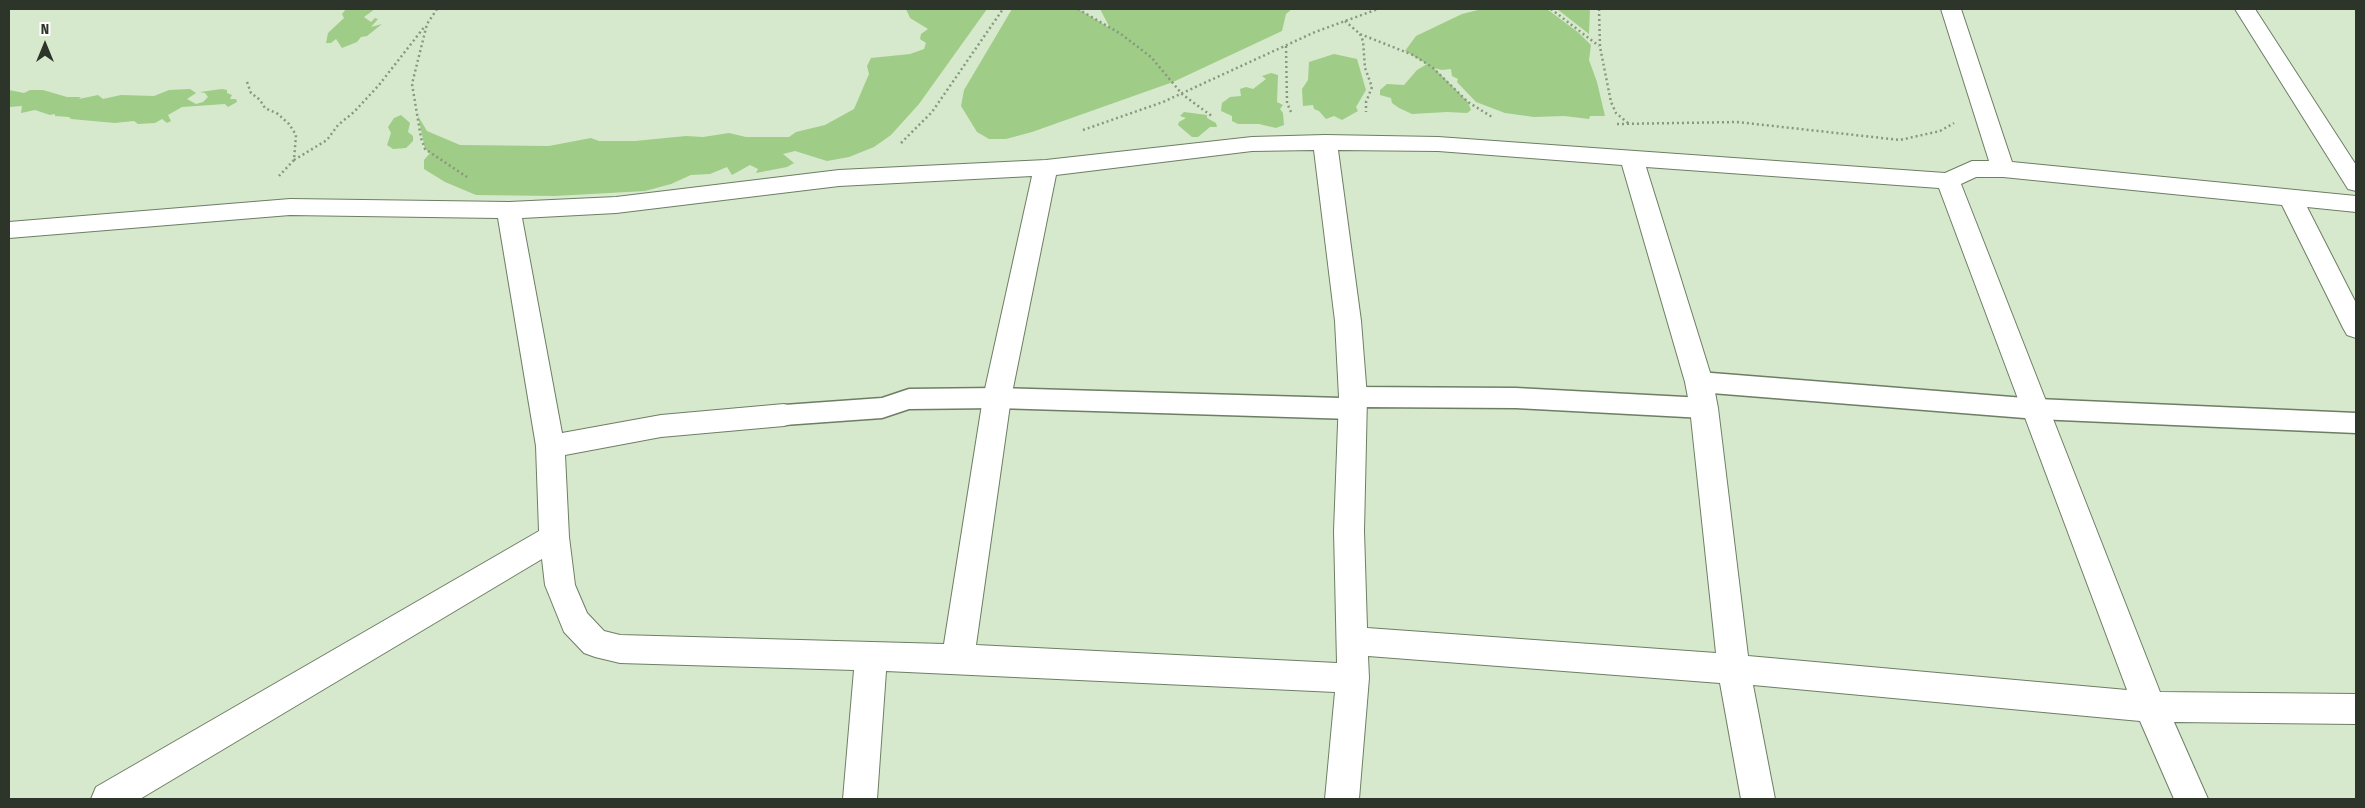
<!DOCTYPE html>
<html>
<head>
<meta charset="utf-8">
<style>
  body { margin:0 }
  #map { position:relative; width:2365px; height:808px; overflow:hidden; background:#d6e9cc; font-family:"Fira Sans Condensed",sans-serif }
  canvas { display:block }
  .frame { position:absolute; inset:0; border:10px solid #2d3429; pointer-events:none }
  .north { position:absolute; left:20px; top:20px; width:50px; height:50px; -webkit-text-stroke:4px #fff; paint-order:stroke; rotate:0deg; font-size:14px; font-weight:700; line-height:20px; text-align:center; color:#2d3429 }
  .north::after { content:''; display:block; margin:auto; width:18px; height:22px; background:#2d3429; clip-path:polygon(50% 0,100% 100%,50% 72%,0 100%) }
</style>
</head>
<body>
<div id="map">
<canvas width="2365" height="808"></canvas>
<div class="frame"></div>
<div class="north">N</div>
</div>
<script>
const ctx = document.querySelector('canvas').getContext('2d');
ctx.lineJoin = 'round';
function paint(path, color) {
  ctx.fillStyle = color;
  ctx.fill(path, 'evenodd');
}
function poly(rows) {
  const path = new Path2D();
  for (const r of rows) {
    path.moveTo(r[0], r[1]);
    for (let i = 2; i < r.length; i += 2) path.lineTo(r[i], r[i + 1]);
  }
  return path;
}
function strokePath(path, color, width, dash) {
  ctx.strokeStyle = color;
  ctx.lineWidth = width;
  ctx.lineCap = dash ? 'butt' : 'round';
  ctx.setLineDash(dash || []);
  ctx.stroke(path);
}
const green = poly([
  [346,9,375,9,364,17,371,22,375,18,378,19,371,27,382,24,367,36,361,37,357,42,342,48,336,39,331,43,326,43,328,33,344,18,342,14],
  [906,9,987,9,919,104,891,135,874,147,849,157,827,161,795,151,783,154,794,163,787,167,756,173,758,169,750,165,732,175,727,167,710,174,691,175,671,184,645,191,555,196,476,195,445,182,424,169,424,160,430,153,425,149,418,116,427,131,460,145,549,146,591,138,599,141,635,141,686,136,703,137,729,133,746,137,789,137,796,132,825,125,854,109,869,74,867,66,871,58,910,54,924,49,926,43,920,39,921,34,928,29,910,18],
  [1012,9,1078,9,1110,28,1100,9,1292,9,1286,14,1282,31,1173,82,1032,132,1006,139,989,139,977,132,961,106,964,90],
  [1482,9,1547,9,1579,33,1591,45,1589,60,1597,82,1605,116,1590,116,1589,119,1564,116,1534,117,1505,113,1476,102,1457,82,1458,79,1452,76,1451,69,1442,70,1434,68,1468,102,1471,110,1467,113,1447,112,1412,114,1399,108,1392,103,1391,98,1380,95,1380,90,1387,84,1404,85,1417,70,1427,64,1405,51,1416,36,1462,14],
  [1557,9,1590,9,1589,34],
  [1334,54,1357,59,1366,90,1356,107,1358,111,1342,120,1334,116,1326,119,1319,111,1314,109,1313,105,1303,106,1302,89,1308,80,1309,62],
  [1271,73,1278,75,1277,102,1283,105,1280,109,1283,113,1284,125,1276,128,1259,124,1238,124,1232,121,1232,116,1221,111,1222,103,1230,97,1241,96,1240,89,1246,87,1253,89,1266,79,1262,76],
  [190,89,196,93,187,99,196,104,203,102,208,97,205,93,200,92,222,89,227,90,227,93,232,95,230,99,236,99,237,102,228,107,225,104,182,107,168,115,171,121,167,123,162,119,155,123,138,124,134,121,115,123,71,119,69,117,55,116,55,114,50,115,35,110,21,113,22,106,9,107,9,90,24,93,30,90,43,90,67,97,81,97,79,99,98,95,103,99,121,95,154,96,169,90],
  [1184,112,1207,115,1207,118,1216,123,1217,127,1210,127,1198,137,1192,137,1178,125,1179,122,1186,118,1180,116],
  [401,115,410,123,408,132,413,136,413,141,406,148,393,149,387,145,391,133,388,127,394,118]
]);
const path = poly([
  [437,9,427,24,412,84,421,138,425,149,467,177],
  [1078,9,1121,34,1151,57,1182,94,1213,117],
  [1551,9,1599,46],
  [1599,9,1600,47,1611,102,1616,113,1628,123],
  [1345,21,1360,34,1413,55,1432,67,1468,102,1492,117],
  [1360,34,1363,41,1365,68,1372,87,1366,102,1366,112],
  [1286,46,1287,103,1291,112],
  [247,82,251,93,260,100,265,108,278,114,289,124,296,135,294,160,279,176],
  [1617,124,1737,122,1900,140,1940,131,1954,123],
  [1083,130,1163,102,1315,32,1378,9],
  [901,143,932,112,1003,9],
  [294,160,327,140,338,125,354,112,379,85,425,26]
]);
const lane = poly([
  [1699,372,2037,399,2356,413,2356,433,2037,419,1699,392,1690,389,1686,382,1690,375,1699,372],
  [1353,387,1516,388,1704,398,1713,401,1717,408,1713,415,1704,418,1516,408,1364,407,1361,416,1352,419,997,408,909,409,882,418,784,425,775,422,771,415,775,408,784,405,882,398,909,389,997,388,1341,398,1344,390,1353,387]
]);
const street = poly([
  [1941,9,1961,9,2012,162,2356,196,2356,212,2307,207,2356,303,2356,338,2347,335,2343,328,2282,205,2003,177,1976,177,1961,184,2160,692,2356,694,2356,724,2174,722,2208,799,2174,799,2140,721,1753,685,1775,799,1741,799,1720,683,1368,656,1369,678,1359,799,1325,799,1335,692,886,671,877,799,843,799,854,670,620,663,595,657,584,653,564,632,545,585,542,559,140,799,91,799,96,787,539,531,536,446,498,218,290,215,9,238,9,222,290,199,509,202,616,197,839,170,1046,160,1252,137,1325,135,1438,137,1945,173,1972,161,1989,161,1941,9],
  [1314,150,1335,321,1339,397,1334,531,1337,663,976,645,1011,398,1056,175,1252,151,1314,150],
  [1338,150,1438,151,1622,165,1685,382,1690,408,1716,653,1367,628,1364,531,1367,397,1361,321,1338,150],
  [1646,167,1939,188,2127,690,1748,656,1718,408,1713,382,1646,167],
  [1032,176,983,398,944,644,620,635,604,631,587,613,575,585,569,537,565,455,661,437,784,426,794,423,798,415,794,407,784,404,661,415,562,433,522,218,616,213,839,186,1032,176],
  [2235,9,2255,9,2356,165,2356,191,2348,189,2235,9]
]);
paint(green, '#9fcc87');
strokePath(lane, '#6d7e64', 3);
strokePath(street, '#6d7e64', 2);
strokePath(path, '#899782', 2.5, [2, 3]);
paint(lane, '#fff');
paint(street, '#fff');
</script>
</body>
</html>
